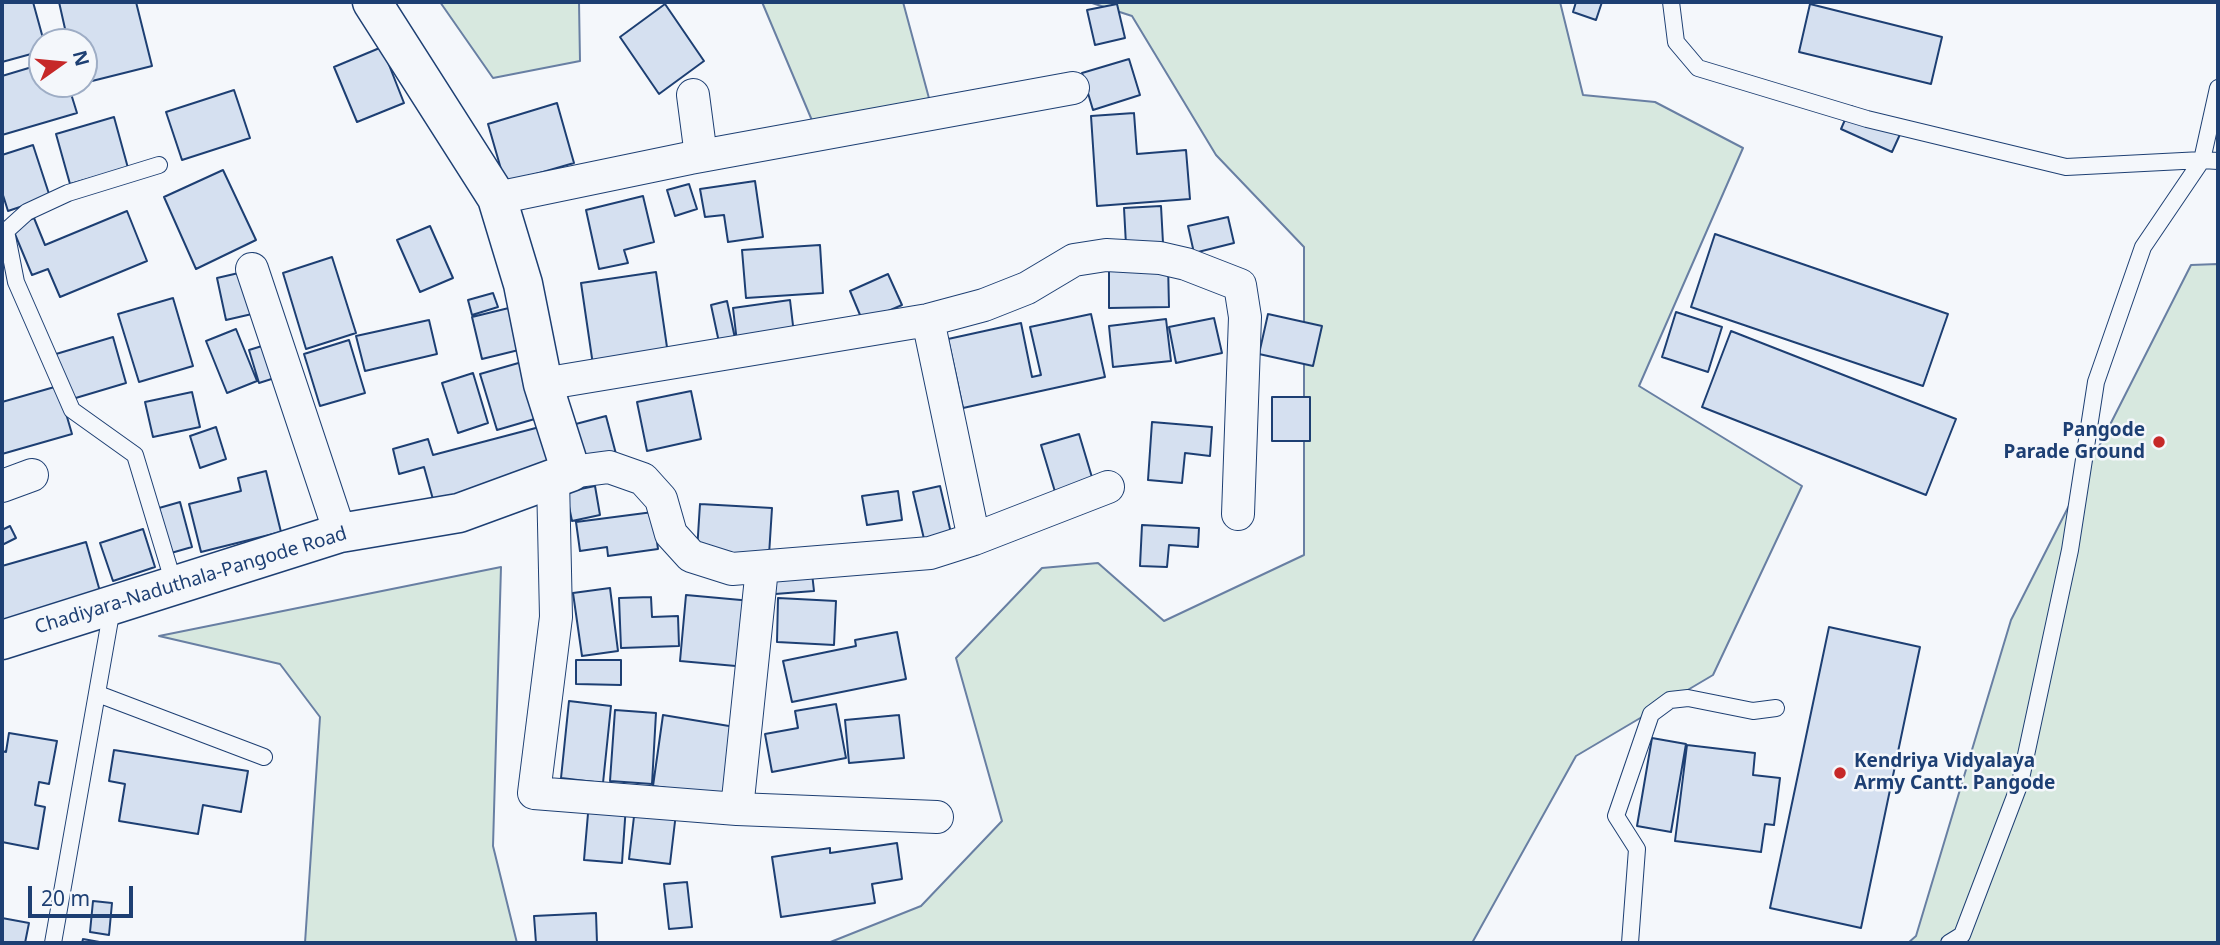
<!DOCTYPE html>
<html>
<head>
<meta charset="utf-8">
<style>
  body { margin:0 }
  #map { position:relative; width:2220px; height:945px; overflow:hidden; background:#f4f7fb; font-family:"Noto Sans",sans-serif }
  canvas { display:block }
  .frame { position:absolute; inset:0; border:4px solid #1d3f73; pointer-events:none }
  .north { position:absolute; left:28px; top:28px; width:70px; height:70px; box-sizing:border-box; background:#f4f7fb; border:2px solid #9eadc5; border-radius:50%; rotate:75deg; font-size:19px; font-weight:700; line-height:28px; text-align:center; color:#1d3f73 }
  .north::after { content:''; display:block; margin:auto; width:24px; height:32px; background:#c62828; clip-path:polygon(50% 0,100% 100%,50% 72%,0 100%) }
  .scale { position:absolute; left:28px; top:886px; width:105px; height:32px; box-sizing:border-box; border:4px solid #1d3f73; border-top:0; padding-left:9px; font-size:21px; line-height:24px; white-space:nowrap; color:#1d3f73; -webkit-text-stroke:5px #f4f7fb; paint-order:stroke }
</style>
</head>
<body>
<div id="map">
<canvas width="2220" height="945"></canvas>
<div class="frame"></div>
<div class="north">N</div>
<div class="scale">20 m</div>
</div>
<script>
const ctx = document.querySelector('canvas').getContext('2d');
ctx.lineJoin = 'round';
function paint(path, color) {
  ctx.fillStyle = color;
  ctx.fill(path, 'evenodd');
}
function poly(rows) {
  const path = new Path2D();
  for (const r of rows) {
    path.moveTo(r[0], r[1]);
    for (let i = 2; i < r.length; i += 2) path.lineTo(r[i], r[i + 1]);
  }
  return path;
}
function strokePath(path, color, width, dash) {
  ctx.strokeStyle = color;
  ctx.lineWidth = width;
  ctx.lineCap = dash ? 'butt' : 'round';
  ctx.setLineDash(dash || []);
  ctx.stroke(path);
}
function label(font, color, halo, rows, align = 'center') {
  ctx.font = font + ' "Noto Sans",sans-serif';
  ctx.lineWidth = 5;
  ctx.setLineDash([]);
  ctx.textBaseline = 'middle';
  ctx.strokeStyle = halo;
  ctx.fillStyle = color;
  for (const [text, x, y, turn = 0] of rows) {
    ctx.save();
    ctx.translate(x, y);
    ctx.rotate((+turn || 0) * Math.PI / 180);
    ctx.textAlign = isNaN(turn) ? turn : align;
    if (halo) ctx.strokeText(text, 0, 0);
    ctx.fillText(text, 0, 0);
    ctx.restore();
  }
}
const green = poly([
  [440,2,579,2,580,61,493,78,440,2],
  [762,2,903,2,933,113,819,137,762,2],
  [1089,2,1560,2,1583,95,1655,102,1743,148,1639,386,1802,486,1713,675,1576,756,1472,943,828,943,921,906,1002,821,956,658,1042,568,1098,563,1164,621,1304,555,1304,247,1216,155,1132,16,1089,2],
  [2218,264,2218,943,1908,943,1916,936,2011,620,2191,265,2218,264],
  [501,567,493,846,517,943,305,943,320,717,280,664,159,636,501,567]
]);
const building = poly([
  [2,2,33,2,44,42,42,51,2,62,2,2],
  [59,2,136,2,152,66,84,83,84,42,68,42,59,2],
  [1576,2,1602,2,1596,20,1573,12,1576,2],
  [665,4,704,61,659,94,620,37,665,4],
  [1117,4,1125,38,1095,45,1087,10,1117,4],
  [1810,4,1942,37,1931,84,1799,52,1810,4],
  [382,47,404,103,357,122,334,67,382,47],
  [1129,59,1140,95,1093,110,1082,73,1129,59],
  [42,64,42,84,68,84,77,113,2,135,2,76,42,64],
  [234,90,250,138,182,160,166,112,234,90],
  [557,103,574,163,505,183,488,124,557,103],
  [1851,106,1902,130,1892,152,1841,129,1851,106],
  [1134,113,1137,154,1186,150,1190,199,1097,206,1091,116,1134,113],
  [114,117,128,168,70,184,56,134,114,117],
  [33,145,50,197,8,211,2,192,2,155,33,145],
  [223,170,256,240,196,269,164,197,223,170],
  [755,181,763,237,728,242,724,215,705,217,700,189,755,181],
  [689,184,697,209,675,216,667,190,689,184],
  [643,196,654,242,624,250,628,263,599,269,586,210,643,196],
  [1161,206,1163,243,1126,245,1124,208,1161,206],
  [127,211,147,261,60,297,48,269,32,275,12,227,34,218,45,245,127,211],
  [1228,217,1234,243,1194,253,1188,226,1228,217],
  [430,226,453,278,420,292,397,240,430,226],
  [1715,234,1948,314,1923,386,1691,307,1715,234],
  [820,245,823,293,746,298,742,250,820,245],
  [332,257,356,333,306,349,283,273,332,257],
  [1168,264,1169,307,1109,308,1109,265,1168,264],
  [243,272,252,314,226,320,217,278,243,272],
  [656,272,668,354,593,365,581,283,656,272],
  [888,274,902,305,863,322,850,291,888,274],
  [493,293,498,307,472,315,468,300,493,293],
  [173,298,193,366,139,382,118,314,173,298],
  [790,300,794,334,737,342,733,308,790,300],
  [727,301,736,343,720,347,711,305,727,301],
  [517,306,527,348,482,359,472,317,517,306],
  [1676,312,1722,327,1708,372,1662,357,1676,312],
  [1091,314,1105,377,963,408,948,339,1021,323,1032,377,1041,375,1030,327,1091,314],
  [1268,314,1322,326,1313,366,1259,354,1268,314],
  [1214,318,1222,353,1176,363,1169,327,1214,318],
  [1166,319,1171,361,1113,367,1109,326,1166,319],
  [429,320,437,354,365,371,356,336,429,320],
  [236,329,257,381,227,393,206,341,236,329],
  [1731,331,1956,419,1926,495,1702,407,1731,331],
  [113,337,126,383,69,400,56,354,113,337],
  [349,340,365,393,320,406,304,354,349,340],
  [275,342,284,375,259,383,249,350,275,342],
  [529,360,545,416,497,430,480,374,529,360],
  [473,373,488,423,458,433,442,383,473,373],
  [58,386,72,434,2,454,2,402,58,386],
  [691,391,701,439,647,451,637,402,691,391],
  [192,392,200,427,153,437,145,402,192,392],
  [1272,397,1310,397,1310,441,1272,441,1272,397],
  [606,416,616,454,582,463,572,425,606,416],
  [1152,422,1212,427,1210,456,1185,453,1182,483,1148,480,1152,422],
  [551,424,562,469,434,503,424,467,399,474,393,449,428,439,433,455,551,424],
  [216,427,226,459,200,468,190,436,216,427],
  [1079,434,1094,484,1056,495,1041,445,1079,434],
  [266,471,281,532,201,552,189,504,241,491,238,478,266,471],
  [595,486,600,515,572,521,566,492,595,486],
  [940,486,951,533,924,539,913,492,940,486],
  [898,491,902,520,867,525,862,496,898,491],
  [180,502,192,547,171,553,159,508,180,502],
  [700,504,772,508,769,555,697,551,700,504],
  [653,512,658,549,608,556,607,547,580,551,576,522,653,512],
  [1142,525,1199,528,1198,547,1169,545,1167,567,1140,566,1142,525],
  [10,526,16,538,2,545,2,530,10,526],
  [143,529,155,567,113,581,100,543,143,529],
  [86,542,101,595,3,624,2,566,86,542],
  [812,573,814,591,775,594,773,577,812,573],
  [610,588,618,651,582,656,573,593,610,588],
  [686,595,752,601,747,667,680,661,686,595],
  [651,597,652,617,678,616,679,646,621,648,619,598,651,597],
  [778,598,836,601,834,645,777,642,778,598],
  [1829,627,1920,647,1861,928,1770,908,1829,627],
  [897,632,906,679,792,702,783,661,856,646,855,640,897,632],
  [576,660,621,660,621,685,576,684,576,660],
  [569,701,611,706,603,783,561,778,569,701],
  [836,704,846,758,772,772,765,734,798,728,795,711,836,704],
  [615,710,656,713,652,784,610,781,615,710],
  [663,715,735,727,725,797,653,786,663,715],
  [899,715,904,758,849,763,845,720,899,715],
  [9,733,57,741,49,784,39,782,35,805,45,807,38,849,2,842,2,751,6,752,9,733],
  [1652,738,1686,744,1671,832,1637,826,1652,738],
  [1687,745,1755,753,1753,775,1780,778,1774,825,1765,824,1761,852,1675,841,1687,745],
  [114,750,248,771,241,812,203,805,198,834,119,821,125,784,109,781,114,750],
  [589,802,626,805,622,863,584,860,589,802],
  [635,808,676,813,670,864,629,859,635,808],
  [897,843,902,879,872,884,875,903,781,917,772,857,830,848,830,853,897,843],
  [687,882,692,927,669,929,664,884,687,882],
  [93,901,112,903,109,935,90,932,93,901],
  [596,913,597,943,536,943,534,916,596,913],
  [2,918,29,923,25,943,2,943,2,918],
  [83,939,105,943,82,943,83,939]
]);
const service = poly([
  [1671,2,1676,42,1698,68,1867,119,2066,167,2202,160,2218,88],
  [159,165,68,193,27,212,6,231,16,282,72,410,135,455,174,584],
  [98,694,264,757],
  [53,943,112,608],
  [1630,943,1637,849,1616,816,1651,714,1670,700,1688,698,1753,711,1776,708],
  [1949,943,1962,935,2020,783,2070,550,2096,382,2143,247,2202,160,2218,161]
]);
const minor = poly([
  [693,95,701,156],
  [497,198,690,158,1073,88],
  [252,269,340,533],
  [928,320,974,539],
  [543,384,928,320,984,305,1027,288,1074,260,1106,255,1160,258,1186,264,1240,285,1245,317,1238,514],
  [571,472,609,467,643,479,661,499,671,534,691,556,732,569,930,553,974,539,1108,487],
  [553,479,556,617,534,793,737,809,937,817],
  [2,486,32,475],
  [737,809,762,568]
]);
const tertiary = poly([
  [2,640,340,533,459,513,571,472,543,384,523,284,497,198,372,2]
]);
const markers = [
  [2159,442,7,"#c62828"],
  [1840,773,7,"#c62828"]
];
const poiNames = [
  ["Pangode",2145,431],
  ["Parade Ground",2145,453],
  ["Kendriya Vidyalaya",1854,762,"left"],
  ["Army Cantt. Pangode",1854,784,"left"]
];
const streetNames = [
  ["Chadiyara-Naduthala-Pangode Road",191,581,-17]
];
paint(green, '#d7e8df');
strokePath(green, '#687fa3', 2);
paint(building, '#d5e0f0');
strokePath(building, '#1d3f73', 2);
strokePath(service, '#1d3f73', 18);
strokePath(minor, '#1d3f73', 34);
strokePath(tertiary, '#1d3f73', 41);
strokePath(service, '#f4f7fb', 16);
strokePath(minor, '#f4f7fb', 32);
strokePath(tertiary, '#f4f7fb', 38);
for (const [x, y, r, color] of markers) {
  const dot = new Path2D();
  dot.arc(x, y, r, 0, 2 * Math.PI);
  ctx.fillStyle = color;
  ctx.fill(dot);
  strokePath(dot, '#f4f7fb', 2.5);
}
label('bold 19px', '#1d3f73', '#f4f7fb', poiNames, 'right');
label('19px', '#1d3f73', '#f4f7fb', streetNames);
</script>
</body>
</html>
